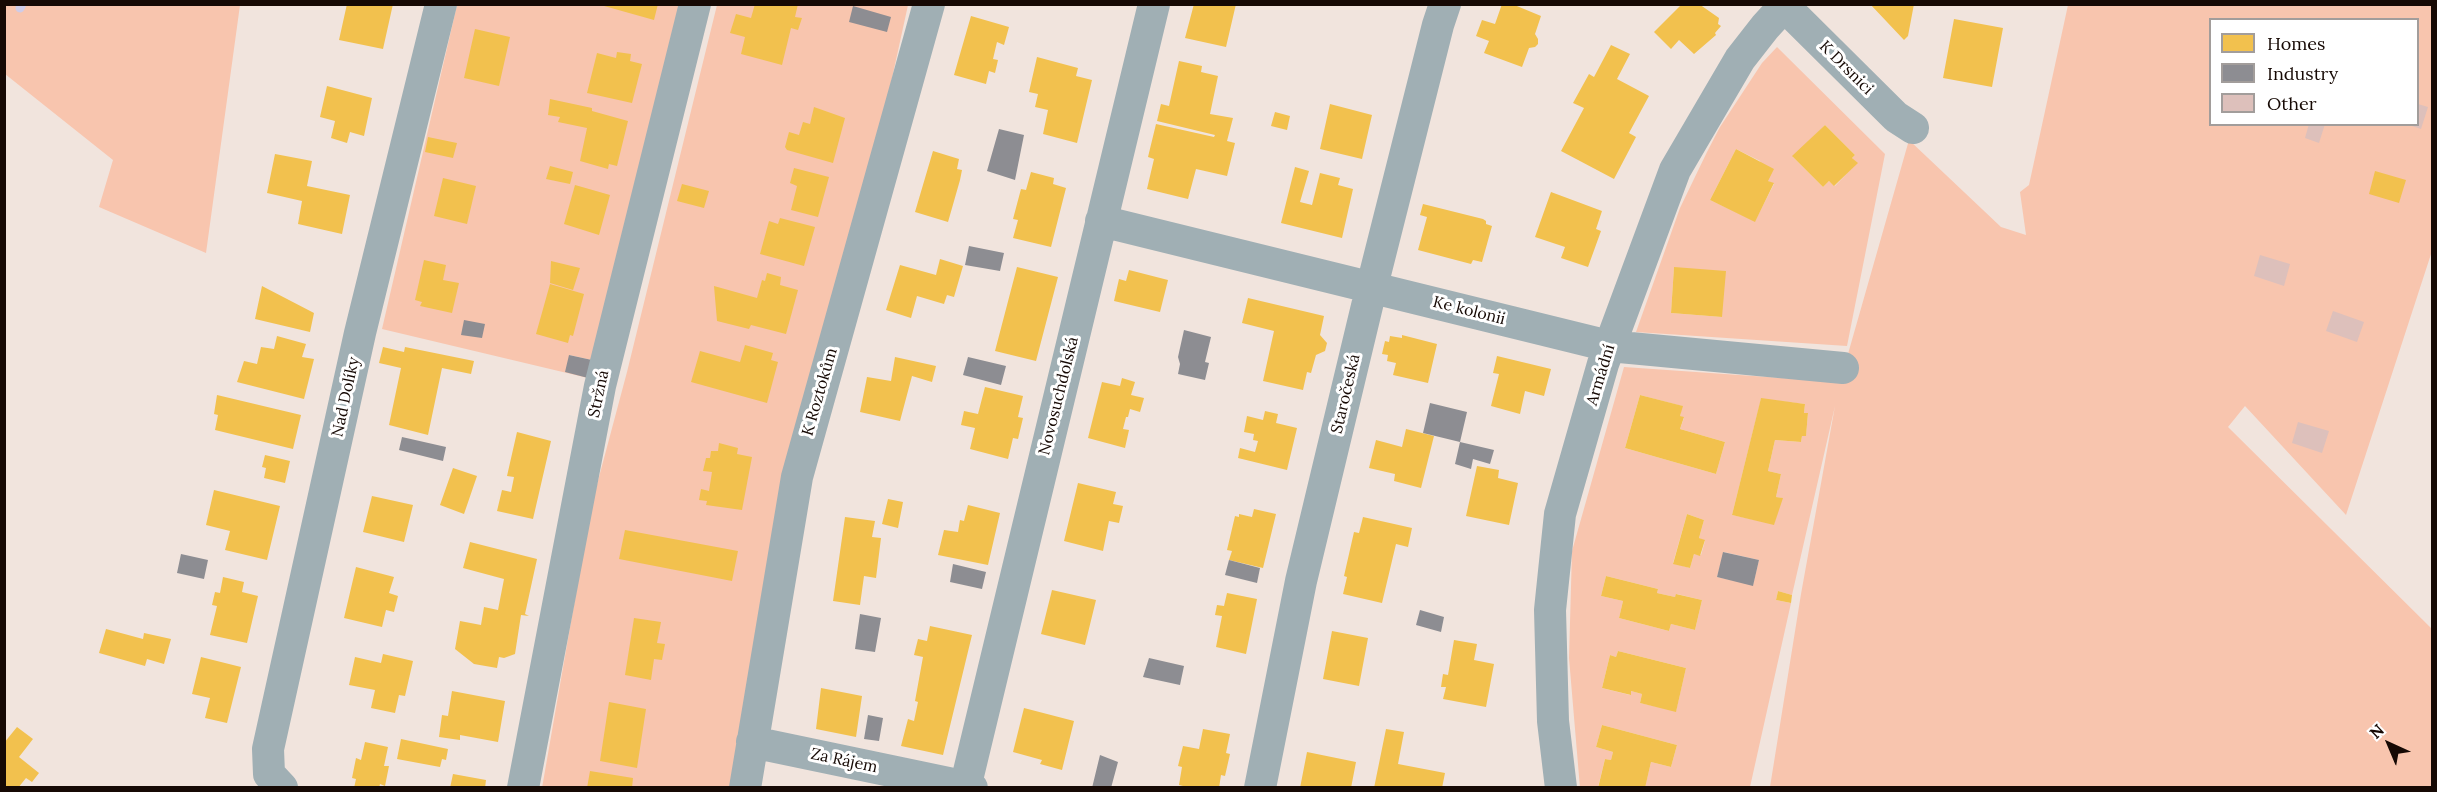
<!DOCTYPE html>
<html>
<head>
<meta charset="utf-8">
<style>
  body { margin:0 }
  #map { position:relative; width:2437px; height:792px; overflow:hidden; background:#f1e4dd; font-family:Lora,serif }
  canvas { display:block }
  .frame { position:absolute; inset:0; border:6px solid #160904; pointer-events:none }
  .legend { position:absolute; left:2209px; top:18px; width:210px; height:108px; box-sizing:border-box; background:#fff; border:2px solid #a29d9b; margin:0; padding:8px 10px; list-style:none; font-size:18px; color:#160904 }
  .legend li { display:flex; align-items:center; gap:12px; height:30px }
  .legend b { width:30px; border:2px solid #a29d9b }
  .north { position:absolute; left:2359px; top:714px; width:60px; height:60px; -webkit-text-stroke:4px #fff; paint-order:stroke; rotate:316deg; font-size:16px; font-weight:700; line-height:24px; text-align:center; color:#160904 }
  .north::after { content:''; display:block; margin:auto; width:21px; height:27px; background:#160904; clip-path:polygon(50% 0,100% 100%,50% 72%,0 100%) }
</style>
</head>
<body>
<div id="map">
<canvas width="2437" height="792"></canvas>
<div class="frame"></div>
<ul class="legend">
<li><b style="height:16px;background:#f2c14e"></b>Homes</li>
<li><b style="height:16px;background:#8d8d92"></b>Industry</li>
<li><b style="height:16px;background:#ddc0bb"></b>Other</li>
</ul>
<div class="north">N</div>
</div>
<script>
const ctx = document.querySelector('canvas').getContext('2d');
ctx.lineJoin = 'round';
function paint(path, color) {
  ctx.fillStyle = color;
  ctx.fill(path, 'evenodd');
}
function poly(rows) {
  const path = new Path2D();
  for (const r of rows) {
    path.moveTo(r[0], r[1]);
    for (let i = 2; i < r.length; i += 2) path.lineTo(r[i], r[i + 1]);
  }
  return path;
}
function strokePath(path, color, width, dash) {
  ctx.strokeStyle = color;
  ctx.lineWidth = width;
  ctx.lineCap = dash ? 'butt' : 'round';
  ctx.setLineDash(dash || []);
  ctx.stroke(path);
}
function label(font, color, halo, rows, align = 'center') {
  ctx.font = font + ' Lora,serif';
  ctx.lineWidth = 6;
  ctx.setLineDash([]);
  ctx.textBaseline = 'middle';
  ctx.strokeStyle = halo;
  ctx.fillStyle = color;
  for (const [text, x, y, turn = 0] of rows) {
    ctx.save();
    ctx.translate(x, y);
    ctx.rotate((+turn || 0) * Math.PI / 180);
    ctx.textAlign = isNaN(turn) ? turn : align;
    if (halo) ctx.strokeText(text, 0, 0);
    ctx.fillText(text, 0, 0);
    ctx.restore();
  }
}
const green = poly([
  [5,4,240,5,206,253,99,207,113,160,5,74],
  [457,5,680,5,592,360,569,355,588,378,382,329],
  [717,5,908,5,737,787,542,788,591,507,627,372],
  [2068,5,2432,5,2432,251,2346,515,2245,406,2228,427,2432,629,2432,787,1770,787,1801,594,1835,406,1792,595,1778,591,1776,600,1791,603,1750,787,1645,787,1651,762,1671,767,1677,745,1602,725,1596,747,1613,752,1611,760,1605,759,1598,787,1580,788,1569,658,1572,551,1624,367,1840,382,1909,140,2001,227,2026,235,2020,192,2029,185],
  [2210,20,2418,20,2418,124,2210,124],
  [1640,395,1682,406,1680,416,1684,418,1680,429,1725,442,1716,474,1625,448],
  [1761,399,1805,404,1804,413,1808,414,1806,435,1802,436,1801,442,1775,440,1768,471,1781,474,1776,497,1782,498,1774,524,1732,515],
  [1687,514,1704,520,1699,538,1705,541,1701,555,1694,554,1690,568,1673,563],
  [1724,552,1759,560,1753,585,1717,577],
  [1606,576,1658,589,1657,593,1675,597,1677,594,1702,600,1695,630,1671,624,1669,631,1619,618,1623,601,1601,596],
  [1618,651,1686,668,1676,711,1640,703,1642,694,1631,691,1630,695,1602,688,1610,655,1616,657],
  [1777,47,1885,154,1847,346,1636,332,1680,208,1707,152,1720,127,1762,63],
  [1825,125,1855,155,1852,158,1857,163,1835,186,1829,181,1823,187,1793,157],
  [1736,149,1760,161,1768,181,1774,184,1755,221,1710,200],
  [1674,267,1722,317,1671,313]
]);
const homes = poly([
  [347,4,393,4,383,49,339,40],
  [597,4,658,4,654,20],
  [755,4,798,4,795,17,802,18,798,30,791,28,782,65,741,54,745,37,730,33,736,14,751,18],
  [1194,4,1236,4,1226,47,1185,38],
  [1502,4,1512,4,1541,16,1535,34,1538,39,1538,44,1535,47,1529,48,1522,67,1484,53,1489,41,1476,36,1482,20,1495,24],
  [1682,4,1699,4,1719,18,1718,24,1721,26,1715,33,1716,35,1694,54,1679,40,1671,49,1654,32],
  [1870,4,1914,4,1908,36,1904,40],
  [971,16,1009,27,1004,45,997,42,993,59,998,60,995,73,989,71,986,84,954,75],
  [1954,19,2003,28,1992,87,1943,78],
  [475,29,510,37,499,86,464,78],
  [1611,45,1630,54,1617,79,1649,96,1629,133,1636,137,1614,179,1561,151,1584,108,1573,103,1589,74,1594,77],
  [617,52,631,54,630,61,642,64,632,103,587,93,597,53,616,58],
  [1037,57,1078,68,1076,76,1092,80,1077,143,1043,134,1048,110,1035,107,1038,94,1029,92],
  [1179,61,1202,66,1201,72,1218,76,1210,114,1233,118,1227,141,1235,143,1227,176,1196,169,1188,199,1147,189,1154,159,1148,157,1156,124,1214,137,1215,135,1157,121,1161,104,1169,106],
  [327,86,372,98,364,136,350,132,347,143,331,138,335,121,320,117],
  [550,99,592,108,592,111,628,121,617,166,609,164,608,169,580,161,587,128,558,122,560,117,548,115],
  [1330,104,1372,115,1362,159,1320,149],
  [814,107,845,118,833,163,787,150,785,147,789,132,799,135,803,122,810,124],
  [1275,112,1290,116,1287,130,1271,126],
  [1825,125,1855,155,1852,158,1858,163,1834,186,1829,181,1823,187,1792,156],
  [428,137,457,143,453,158,425,152],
  [1736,149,1774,169,1768,181,1774,183,1755,222,1710,200],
  [933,151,959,159,957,169,962,170,960,180,948,222,915,212],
  [275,154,312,161,307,186,350,195,342,234,298,224,302,201,267,193],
  [550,166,573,172,570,184,546,179],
  [1295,167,1309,171,1300,202,1312,205,1320,173,1340,178,1338,185,1353,189,1342,238,1281,223],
  [794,168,829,177,818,217,791,210,797,186,790,183],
  [2375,171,2406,180,2399,203,2369,194],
  [1031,172,1054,178,1053,184,1066,188,1051,247,1013,238,1018,220,1013,219,1021,189,1026,190],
  [443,178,476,186,467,224,434,216],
  [682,184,709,191,704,208,677,201],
  [575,185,610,195,599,235,564,224],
  [1551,192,1602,211,1596,229,1601,231,1588,267,1561,258,1565,247,1535,237],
  [1423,204,1483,219,1486,221,1486,224,1492,226,1482,262,1473,260,1471,264,1418,250,1427,217,1420,215],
  [780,218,815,227,804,266,760,254,769,221,778,224],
  [940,259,963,266,954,297,947,295,944,304,917,296,911,318,886,310,900,265,936,275],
  [424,260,446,265,443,280,459,283,452,313,420,306,422,302,415,300],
  [551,261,580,268,573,290,550,283],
  [1017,267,1058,277,1036,361,995,351],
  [1674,267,1726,271,1722,317,1671,313],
  [1129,270,1168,280,1160,312,1114,301,1119,279,1126,281],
  [767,273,781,277,780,285,798,290,786,334,751,325,749,329,717,321,714,286,757,298,762,280,765,281],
  [550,284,584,294,573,336,570,335,568,343,536,334],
  [262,286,314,313,310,332,255,319],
  [1248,298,1324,316,1320,335,1327,343,1325,351,1316,355,1311,373,1307,372,1303,390,1263,381,1274,331,1242,323],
  [1402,335,1437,344,1428,383,1393,375,1396,363,1387,361,1388,355,1382,354,1385,341,1389,342,1390,336,1402,338],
  [277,336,306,344,302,357,314,359,304,399,237,382,244,361,257,364,261,347,274,349],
  [745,345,773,353,771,360,778,362,767,403,691,382,700,351,740,362],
  [383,347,404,352,405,347,474,361,471,374,442,368,428,435,389,425,401,368,379,363],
  [1497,356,1551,369,1544,396,1525,391,1520,414,1491,406,1499,374,1493,373],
  [895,357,936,366,932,382,912,376,900,421,860,412,867,377,891,381],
  [1122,378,1135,382,1131,395,1144,398,1140,412,1130,409,1128,417,1126,417,1123,429,1129,430,1125,448,1088,438,1102,382,1120,386],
  [985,387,1023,396,1018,417,1023,418,1018,439,1013,438,1008,459,970,449,975,428,961,425,964,411,978,414],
  [217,395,301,415,293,449,215,430,218,415,214,414],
  [1640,395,1683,406,1680,416,1684,417,1680,429,1725,442,1716,474,1625,448],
  [1761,398,1805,404,1804,413,1808,413,1806,436,1802,436,1801,442,1775,440,1768,471,1781,474,1776,497,1783,498,1774,525,1732,515],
  [1265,411,1278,414,1276,423,1297,428,1287,470,1238,458,1240,448,1255,452,1258,441,1253,440,1254,434,1244,432,1247,416,1263,420],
  [1406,429,1434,436,1421,488,1394,481,1395,474,1369,468,1376,440,1402,447],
  [517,432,551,441,533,519,497,511,502,490,511,492,514,477,507,476],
  [719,443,738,448,737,454,752,457,742,510,706,505,707,501,699,500,701,489,709,491,712,472,703,471,706,458,710,458,711,451,718,451],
  [265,455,290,461,285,483,264,478,266,468,262,467],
  [1477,466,1499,470,1498,478,1518,483,1509,525,1466,516],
  [453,468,477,476,464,514,440,505],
  [1078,483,1116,492,1113,504,1123,506,1119,523,1109,521,1103,551,1064,541],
  [214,490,280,506,267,560,225,550,230,531,206,525],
  [372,496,413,505,404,542,363,532],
  [888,499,903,502,898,528,882,524],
  [968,505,1000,513,988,565,938,555,944,530,958,532,960,520,964,521],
  [1254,509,1276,514,1263,568,1229,560,1232,551,1227,550,1235,516,1239,517,1239,514,1252,517],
  [1687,514,1704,520,1699,538,1705,540,1700,556,1694,554,1690,568,1673,564],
  [845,517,875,521,872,537,881,538,876,578,864,576,860,605,833,601],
  [1363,517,1412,528,1408,547,1396,544,1382,603,1343,594,1347,577,1344,576,1354,532,1359,533],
  [625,530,738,551,732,581,619,559],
  [470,542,537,559,525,614,529,616,521,615,515,654,504,658,499,657,497,668,474,664,455,649,460,621,481,625,484,607,498,610,504,579,463,568],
  [356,567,394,577,389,593,398,596,394,612,386,610,382,627,344,618],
  [1606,576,1658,589,1657,593,1675,597,1676,594,1702,600,1695,630,1671,624,1669,631,1619,618,1623,601,1601,596],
  [223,577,244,582,242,592,258,596,247,643,210,635,217,606,212,605,215,592,220,593],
  [1052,590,1096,600,1085,645,1041,634],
  [1778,591,1792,595,1791,603,1776,600],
  [1227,593,1257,599,1246,654,1216,647,1222,616,1215,615,1217,605,1224,606],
  [634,618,661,622,657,643,665,644,662,660,654,659,651,680,625,675],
  [930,626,972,635,943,755,901,746,908,719,914,721,918,702,915,701,923,657,914,655,918,639,927,641],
  [106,629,143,639,144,633,171,639,164,664,147,659,145,666,99,653],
  [1332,631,1368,638,1359,686,1323,679],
  [1454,640,1477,644,1474,660,1494,664,1486,707,1443,699,1446,687,1441,687,1443,674,1448,675],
  [1618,651,1686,668,1676,712,1640,703,1642,694,1631,691,1631,695,1602,688,1610,655,1616,657],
  [383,654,413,661,405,696,399,695,395,713,371,708,375,690,349,685,355,657,381,663],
  [201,657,241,667,227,723,205,718,210,698,192,694],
  [821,688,862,696,856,737,816,729],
  [452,691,505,701,498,742,460,735,460,740,439,737,442,715,448,716],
  [609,702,646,709,637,768,600,761],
  [1024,708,1074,721,1062,770,1040,764,1042,760,1013,752],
  [1602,725,1677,745,1671,767,1651,762,1645,788,1598,788,1605,759,1611,760,1613,752,1596,747],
  [17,727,33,739,19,757,39,773,32,782,26,778,18,788,4,788,4,743],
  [1203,729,1230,734,1226,753,1230,754,1225,776,1221,775,1219,788,1191,788,1179,785,1182,767,1178,766,1183,746,1199,749],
  [1386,729,1404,732,1398,764,1445,773,1442,788,1374,788],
  [401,739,448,749,446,760,442,759,440,767,397,759],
  [365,742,388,747,384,766,389,766,385,786,380,784,379,788,354,788,356,779,352,778,356,758,361,760],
  [1307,752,1356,762,1351,788,1300,788],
  [590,771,633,778,632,788,587,788],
  [453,774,486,780,485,788,450,788]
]);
const industry = poly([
  [853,6,891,17,887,32,849,22],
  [999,129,1024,135,1015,180,987,171],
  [969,246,1004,253,1000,271,965,265],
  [464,320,485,324,482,338,461,335],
  [1184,330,1211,337,1205,362,1209,363,1205,380,1178,374,1180,364,1178,357],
  [569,355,592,360,588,378,565,372],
  [968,357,1006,366,1001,385,963,375],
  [1430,403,1467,412,1460,442,1423,433],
  [402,437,446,447,443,461,399,450],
  [1460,442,1494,450,1490,464,1473,459,1471,469,1455,464],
  [1723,552,1759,560,1753,586,1717,577],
  [181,554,208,560,204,579,177,573],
  [1229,560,1260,568,1257,583,1225,575],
  [953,564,986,572,982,589,950,582],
  [1420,610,1444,617,1441,632,1416,625],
  [860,614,881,618,875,652,855,649],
  [1149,658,1184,666,1180,685,1143,677],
  [868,715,883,718,879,741,864,739],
  [1100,755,1118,762,1111,788,1092,788]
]);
const stream = poly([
  [20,8,22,4]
]);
const building = poly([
  [2418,104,2428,107,2421,129,2409,125,2418,124],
  [2309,124,2325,124,2319,143,2305,138],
  [2260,255,2290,264,2284,286,2254,276],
  [2333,311,2364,322,2357,342,2326,331],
  [2298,422,2329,431,2322,453,2292,443]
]);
const minor = poly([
  [1782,4,1896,117,1913,128],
  [1101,221,1609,346,1843,368],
  [752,742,972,788],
  [282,788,269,774,268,749,360,333,441,4],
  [523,788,600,386,695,4],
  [745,788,797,477,929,4],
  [965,788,1154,4],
  [1260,788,1301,581,1367,306,1438,25,1445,4],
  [1561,788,1553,721,1550,610,1560,514,1603,364,1675,170,1740,59,1765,27,1786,4]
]);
const streetNames = [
  ["K Drsnici",1846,68,45],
  ["Ke kolonii",1469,311,14],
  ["Armádní",1601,375,-73],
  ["K Roztokům",820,392,-74],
  ["Stržná",599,394,-78],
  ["Staročeská",1346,394,-77],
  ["Novosuchdolská",1059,396,-76],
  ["Nad Dolíky",346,397,-78],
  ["Za Rájem",844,761,12]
];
paint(green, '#f8c5ae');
paint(homes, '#f2c14e');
paint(industry, '#8d8d92');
strokePath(stream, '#cfcce8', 9);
paint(building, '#ddc0bb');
strokePath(minor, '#a0afb4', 32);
label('16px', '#160904', '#fff', streetNames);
</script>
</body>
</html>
